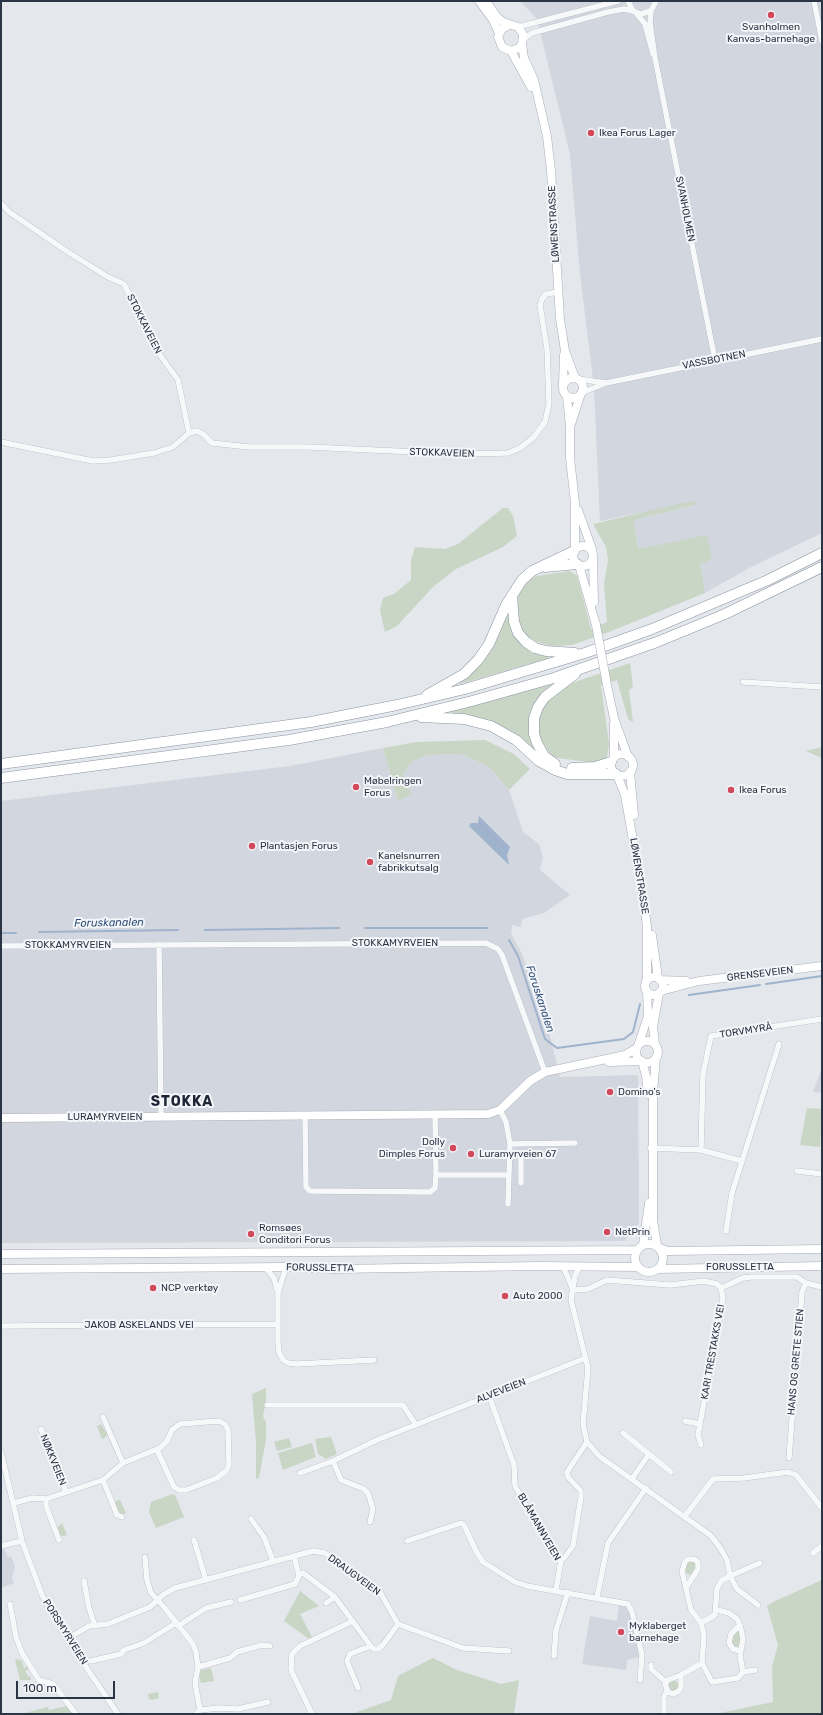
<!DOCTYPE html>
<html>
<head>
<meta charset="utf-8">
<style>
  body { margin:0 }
  #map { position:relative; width:823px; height:1715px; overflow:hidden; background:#e4e7ec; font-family:Rubik,sans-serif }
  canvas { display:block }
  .frame { position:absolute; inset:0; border:2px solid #2b3445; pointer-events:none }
  .scale { position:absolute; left:16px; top:1681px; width:99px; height:18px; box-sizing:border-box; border:2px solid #2b3445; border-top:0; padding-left:5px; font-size:12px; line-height:14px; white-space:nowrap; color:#2b3445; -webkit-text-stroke:3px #f4f6f9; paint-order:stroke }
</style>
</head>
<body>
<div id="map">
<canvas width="823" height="1715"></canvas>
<div class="frame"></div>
<div class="scale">100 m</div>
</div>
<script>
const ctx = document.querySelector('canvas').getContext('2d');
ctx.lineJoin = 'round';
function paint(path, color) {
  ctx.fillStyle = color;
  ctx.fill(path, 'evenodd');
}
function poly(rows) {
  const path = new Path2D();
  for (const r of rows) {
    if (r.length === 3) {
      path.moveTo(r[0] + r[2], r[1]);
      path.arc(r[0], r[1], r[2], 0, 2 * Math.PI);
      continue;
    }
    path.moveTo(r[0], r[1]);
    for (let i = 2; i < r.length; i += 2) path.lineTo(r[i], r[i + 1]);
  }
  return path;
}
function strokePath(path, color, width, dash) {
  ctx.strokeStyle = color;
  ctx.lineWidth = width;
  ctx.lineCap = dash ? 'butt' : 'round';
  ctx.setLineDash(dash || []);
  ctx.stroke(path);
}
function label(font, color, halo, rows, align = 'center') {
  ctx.font = font + ' Rubik,sans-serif';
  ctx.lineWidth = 4;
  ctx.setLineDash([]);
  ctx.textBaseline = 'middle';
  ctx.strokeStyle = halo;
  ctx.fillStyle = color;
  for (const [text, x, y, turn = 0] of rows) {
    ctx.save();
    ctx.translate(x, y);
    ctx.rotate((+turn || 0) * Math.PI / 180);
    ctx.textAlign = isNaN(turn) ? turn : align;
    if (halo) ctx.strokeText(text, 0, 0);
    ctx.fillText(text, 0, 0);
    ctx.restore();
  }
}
const built = poly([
  [520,1,822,1,822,533,749,568,705,593,700,564,638,549,634,520,695,505,633,514,600,521,594,387,580,274,570,154,537,19],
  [383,748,398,801,403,776,411,762,428,755,461,754,488,766,509,790,523,832,539,844,543,858,540,870,570,895,544,913,522,919,521,927,512,925,511,933,522,954,549,1032,560,1077,638,1075,639,1223,625,1241,1,1243,1,801,290,766],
  [822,1068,822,1093,813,1092],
  [4,1549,8,1557,11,1556,15,1567,12,1578,14,1583,1,1588,1,1550],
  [619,1605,626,1607,629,1610,640,1657,627,1660,626,1670,582,1664,590,1616,617,1621]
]);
const green = poly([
  [696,500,695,505,634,520,638,549,707,535,712,559,700,564,705,593,609,632,572,645,552,646,537,642,528,637,521,630,518,621,515,603,519,590,531,577,570,571,577,576,591,629,607,622,604,584,608,560,606,547,593,524],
  [503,508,508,508,513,516,517,536,503,547,456,569,433,587,397,626,385,632,380,610,383,598,394,594,411,580,411,561,415,547,445,549,458,544],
  [509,612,511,623,549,658,460,684,460,680,478,667,497,639,506,613],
  [630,663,633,687,629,690,633,722,628,719,617,680,601,685,609,744,607,757,604,760,595,763,558,758,553,756,547,750,539,736,538,718,544,706,554,693,572,683],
  [555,681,555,682,536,700,530,717,536,749,535,751,452,714,451,711],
  [485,740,514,754,530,769,509,790,488,766,461,754,428,755,411,762,403,776,411,794,398,801,383,748,417,742],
  [822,747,822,758,806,751],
  [807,1108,822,1109,820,1147,800,1145],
  [266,1388,266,1401,263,1416,266,1423,266,1439,259,1478,256,1479,256,1441,252,1394],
  [101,1424,107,1434,106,1437,102,1439,97,1426],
  [331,1437,337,1454,326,1459,318,1454,315,1439],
  [289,1438,292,1447,277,1451,274,1442],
  [312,1443,316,1457,283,1470,278,1453],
  [173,1494,175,1495,184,1517,156,1528,149,1512,151,1502],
  [120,1500,126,1513,122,1514,118,1512,115,1505,116,1501],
  [62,1523,67,1535,63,1536,60,1535,57,1528],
  [689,1560,694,1560,697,1565,692,1576,686,1573,685,1567],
  [822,1580,822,1714,715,1714,773,1702,772,1667,778,1645,767,1606,773,1602],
  [300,1591,319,1606,300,1614,312,1637,309,1639,284,1621],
  [739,1630,741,1631,740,1645,735,1648,732,1645,731,1640,733,1635],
  [433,1658,457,1670,501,1684,519,1680,514,1714,351,1714,391,1700,398,1676],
  [17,1659,22,1661,24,1668,29,1666,30,1668,25,1671,28,1676,31,1677,31,1680,20,1680,15,1660],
  [211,1668,214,1681,201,1683,199,1676,201,1670],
  [673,1686,5.5],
  [158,1692,159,1698,152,1700,149,1699,148,1694],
  [67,1706,71,1713,25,1713,48,1707,49,1710]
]);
const water = poly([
  [479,816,510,847,507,855,509,865,469,826,471,823,478,823]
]);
const stream = poly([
  [365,928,487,928],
  [205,930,339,928],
  [39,932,178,930],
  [1,933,16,933],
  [509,940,518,956,545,1039,557,1048,624,1039,633,1032,640,1004],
  [766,984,822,976],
  [689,995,760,985]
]);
const street = poly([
  [628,1,633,11,641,14,651,11,656,1],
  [814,1,822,41],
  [651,11,650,23,655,58,715,360],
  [636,13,645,24,653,54],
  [518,27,618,1],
  [524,39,532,33,608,12,624,9,633,11],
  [1,203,9,212,68,252,108,277,124,284,160,355,178,380,189,433],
  [578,379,606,383,581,393],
  [606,383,822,339],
  [1,442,93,461,111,460,154,453,173,447,189,433,197,431,203,434,212,443,249,447,308,447,460,454,508,453,520,448,533,438,545,422,549,404,547,349,540,305,542,299,546,294,558,292],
  [743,682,822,687],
  [159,945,161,1117],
  [1,946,486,943,498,949,502,955,545,1072],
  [500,1110,506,1122,510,1144,508,1204],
  [305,1115,306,1187,310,1191,430,1192,435,1188,436,1175],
  [435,1115,436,1175,508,1175],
  [510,1144,575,1143],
  [650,1148,701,1150,742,1161],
  [701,1150,703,1074,711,1036,822,1019],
  [797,1171,822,1174],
  [521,1183,521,1155],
  [726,1231,732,1193,779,1044],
  [563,1266,573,1290],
  [580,1266,575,1276,571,1300,588,1368,583,1424,587,1442,599,1456,710,1535,719,1546,727,1560,730,1576,721,1581,717,1589,715,1615,701,1623],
  [265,1267,274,1278,277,1290],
  [286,1267,278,1293,278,1343,279,1352,283,1360,288,1363,297,1364,374,1360],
  [721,1288,743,1278,751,1277,797,1277,806,1283],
  [573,1290,588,1289,607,1280,670,1285,704,1281,717,1284,721,1288,723,1298,700,1424,698,1435,701,1445],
  [1,1326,277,1324],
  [489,1396,514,1465,515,1486,529,1511,561,1560,556,1590],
  [267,1405,403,1405,416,1425],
  [103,1417,123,1463],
  [685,1421,700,1424],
  [41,1429,66,1492],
  [623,1433,671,1472],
  [1,1452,22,1541,42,1595,67,1639,118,1714],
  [789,1458,802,1292,806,1283,822,1287],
  [333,1461,341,1480,364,1489,368,1493,373,1509,370,1522],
  [300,1473,333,1461,377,1440,586,1358],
  [632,1479,649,1454],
  [103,1480,117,1515,122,1517],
  [46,1499,46,1506,59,1540],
  [14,1503,32,1498,46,1499,103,1480,123,1463,160,1448,167,1441,172,1430,180,1424,219,1421,225,1424,228,1430,229,1465,226,1471,217,1478,186,1490,179,1490,174,1487,157,1450],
  [685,1516,713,1479,744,1478,788,1472,796,1475,822,1508],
  [251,1519,264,1537,273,1561],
  [194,1540,206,1580],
  [407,1541,461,1523,464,1525,476,1551,483,1562,515,1582,527,1586,628,1604,632,1612,642,1655,640,1680],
  [1,1546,22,1541],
  [813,1553,822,1546],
  [145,1557,147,1580,151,1593,164,1607,193,1644,196,1652,198,1667,195,1683,200,1710,196,1714],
  [561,1560,565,1557,573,1546,581,1497,581,1491,568,1477,567,1472,587,1442],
  [84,1581,89,1608,95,1626],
  [686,1588,698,1569,698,1562,694,1559,688,1559,685,1562,682,1571,684,1580,691,1610,701,1623,704,1635,702,1663,712,1682,738,1678,743,1672,740,1656,743,1639,740,1625,737,1619,729,1613,717,1610],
  [597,1597,608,1543,646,1488],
  [240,1600,295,1584,299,1576,294,1556],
  [326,1603,335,1597],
  [10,1604,16,1637,22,1653,39,1680,53,1684,76,1714],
  [758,1605,737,1589,730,1576,760,1563],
  [398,1624,463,1648,509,1651],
  [178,1626,206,1608,231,1602],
  [67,1639,89,1626,108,1624,150,1607,164,1594,175,1588,313,1551,325,1553,380,1592,398,1624,383,1645,378,1649,373,1649,335,1597,303,1573],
  [740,1651,733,1649,729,1643,731,1634,740,1625],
  [554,1656,556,1630,568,1592],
  [91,1661,121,1654,124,1650,144,1643,176,1623],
  [651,1665,651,1669,666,1682],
  [198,1667,230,1658,237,1652,262,1645,270,1646],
  [743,1672,755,1670],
  [681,1675,681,1687,679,1691,673,1694,668,1692,665,1684,668,1680,681,1675,702,1663],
  [358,1688,347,1661,350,1654,371,1646],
  [200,1710,219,1708,238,1709,268,1702],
  [312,1714,291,1670,292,1654,300,1646,353,1621],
  [664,1714,664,1697,667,1690]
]);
const secondary = poly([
  [479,1,493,20,499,33],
  [486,1,497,17,503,22,518,27,523,34,522,44,519,48,511,51,502,47,498,37,502,29,510,25],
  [522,44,524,58,534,80,547,136,551,171,560,319,565,351,575,378],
  [511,51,531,87],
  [573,388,10],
  [563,385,564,355],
  [567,396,570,427,570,458,575,503,575,550],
  [571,424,581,393],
  [578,510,592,549],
  [583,556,10],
  [593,559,594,602],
  [579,565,596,625],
  [607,685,614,718,628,757],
  [614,723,614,758],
  [622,765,11],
  [630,772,634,815],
  [617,775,625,795,642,891,647,926,647,980],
  [652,935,658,978],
  [654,986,9],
  [660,980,686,981],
  [661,991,699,981,822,966],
  [647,1052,11],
  [655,1044,653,1027,659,993],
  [638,1046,648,1016,647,991],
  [656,1057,653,1092,653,1220,657,1245],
  [642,1061,646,1076,648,1094],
  [609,1062,642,1061],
  [1,1118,488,1114,500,1110,530,1081,545,1072,625,1055,637,1048],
  [643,1245,649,1203]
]);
const primary = poly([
  [649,1258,14],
  [660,1248,668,1251,822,1249],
  [1,1254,637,1250],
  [1,1269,286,1267,334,1269,540,1266,638,1267],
  [658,1269,822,1266]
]);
const highway = poly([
  [545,567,577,564],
  [512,595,514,622,518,633,526,642,535,648,546,651,575,653],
  [427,695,464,674,478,660,489,644,506,605,522,580,532,571,574,551],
  [421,717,464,719,491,726,516,740,539,761,555,770,567,774,616,774],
  [1,764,311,722,397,705,465,689,585,653,652,629,768,580,822,553],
  [555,764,544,756,537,743,534,734,534,718,538,707,545,697,575,674],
  [572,768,595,767,611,762],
  [1,778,289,740,387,722,472,701,554,678,657,642,725,614,822,567]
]);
const secondaryBridge = poly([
  [596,625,607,685]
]);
const markers = [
  [771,15,4,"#d1495b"],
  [591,133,4,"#d1495b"],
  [356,787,4,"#d1495b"],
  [731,790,4,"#d1495b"],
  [252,846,4,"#d1495b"],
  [370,862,4,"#d1495b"],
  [610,1092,4,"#d1495b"],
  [453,1148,4,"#d1495b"],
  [471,1154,4,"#d1495b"],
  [607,1232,4,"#d1495b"],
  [251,1234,4,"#d1495b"],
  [153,1288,4,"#d1495b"],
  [505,1296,4,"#d1495b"],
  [621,1632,4,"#d1495b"]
];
const poiNames = [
  ["Svanholmen",771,27,"center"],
  ["Kanvas-barnehage",771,39,"center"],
  ["Ikea Forus Lager",599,133],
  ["Møbelringen",364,781],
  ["Forus",364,793],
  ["Ikea Forus",739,790],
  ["Plantasjen Forus",260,846],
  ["Kanelsnurren",378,856],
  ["fabrikkutsalg",378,868],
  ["Domino's",618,1092],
  ["Dolly",445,1142,"right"],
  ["Dimples Forus",445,1154,"right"],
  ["Luramyrveien 67",479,1154],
  ["Romsøes",259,1228],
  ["Conditori Forus",259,1240],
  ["NetPrin",615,1232],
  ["NCP verktøy",161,1288],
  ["Auto 2000",513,1296],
  ["Myklaberget",629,1626],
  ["barnehage",629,1638]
];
const streetNames = [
  ["SVANHOLMEN",685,209,79],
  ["LØWENSTRASSE",554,224,-93],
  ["STOKKAVEIEN",144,324,63],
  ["VASSBOTNEN",714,360,-11],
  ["STOKKAVEIEN",442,453,2],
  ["LØWENSTRASSE",639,876,81],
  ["STOKKAMYRVEIEN",395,943],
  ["STOKKAMYRVEIEN",68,945],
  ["GRENSEVEIEN",760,974,-7],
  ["TORVMYRÅ",746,1031,-9],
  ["LURAMYRVEIEN",105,1117],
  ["FORUSSLETTA",740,1267],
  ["FORUSSLETTA",320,1268,1],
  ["JAKOB ASKELANDS VEI",139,1325],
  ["KARI TRESTAKKS VEI",713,1352,-80],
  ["HANS OG GRETE STIEN",796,1362,-85],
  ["ALVEVEIEN",501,1391,-21],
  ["NØKKVEIEN",53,1460,68],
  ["BLÅMANNVEIEN",539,1527,60],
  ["DRAUGVEIEN",354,1575,36],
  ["PORSMYRVEIEN",65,1632,58]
];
const waterNames = [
  ["Foruskanalen",109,923,-1],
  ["Foruskanalen",540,999,72]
];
const districtNames = [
  ["STOKKA",182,1102]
];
paint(built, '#d2d6de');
paint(green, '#c9d6c5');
paint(water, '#9fb4cc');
strokePath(stream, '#9fb4cc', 2);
strokePath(street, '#a9aeb7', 6);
strokePath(secondary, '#a9aeb7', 9);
strokePath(primary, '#a3abb8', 9);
strokePath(highway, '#8b94a3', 11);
strokePath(street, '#f7f8fa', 5.5);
strokePath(secondary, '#fff', 8);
strokePath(primary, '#fff', 8);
strokePath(highway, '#fff', 10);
strokePath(secondaryBridge, '#a9aeb7', 9, []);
strokePath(secondaryBridge, '#fff', 8);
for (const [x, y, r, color] of markers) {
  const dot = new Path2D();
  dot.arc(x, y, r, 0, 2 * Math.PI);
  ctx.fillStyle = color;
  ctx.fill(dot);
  strokePath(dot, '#f4f6f9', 1.5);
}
label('10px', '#2b3445', '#f4f6f9', poiNames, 'left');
label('10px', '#2b3445', '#f4f6f9', streetNames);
label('italic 11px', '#34527a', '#f4f6f9', waterNames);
ctx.letterSpacing = '1px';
label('bold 14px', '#1d2536', '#f4f6f9', districtNames);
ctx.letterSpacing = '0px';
</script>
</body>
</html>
